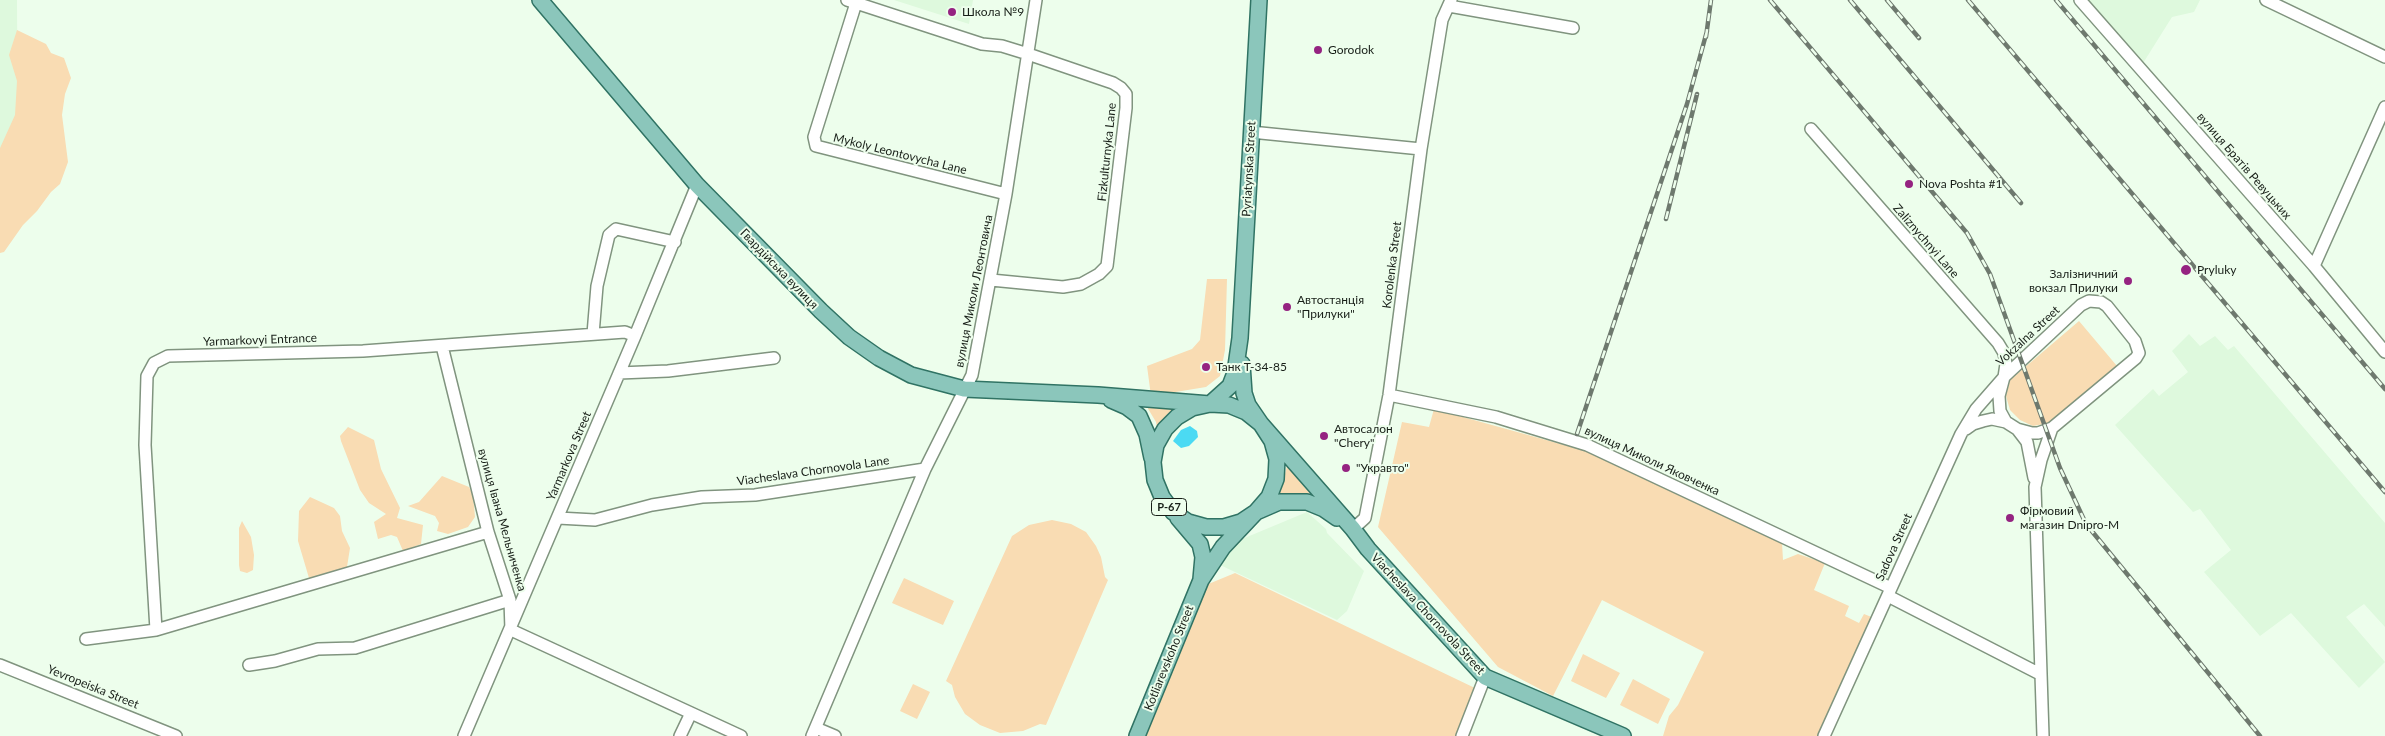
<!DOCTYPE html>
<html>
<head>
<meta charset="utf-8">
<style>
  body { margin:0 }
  canvas { display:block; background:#edfeec }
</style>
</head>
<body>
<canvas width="2385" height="736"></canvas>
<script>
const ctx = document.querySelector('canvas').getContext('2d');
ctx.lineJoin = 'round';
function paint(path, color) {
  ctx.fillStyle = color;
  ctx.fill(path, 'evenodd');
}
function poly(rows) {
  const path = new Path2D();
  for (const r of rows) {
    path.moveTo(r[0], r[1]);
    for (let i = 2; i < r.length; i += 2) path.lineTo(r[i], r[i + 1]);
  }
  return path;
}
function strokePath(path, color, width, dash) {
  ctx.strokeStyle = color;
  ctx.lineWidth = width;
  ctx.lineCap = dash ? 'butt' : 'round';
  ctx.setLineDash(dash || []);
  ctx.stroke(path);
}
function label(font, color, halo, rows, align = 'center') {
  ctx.font = font + ' Lato,sans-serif';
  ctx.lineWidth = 4;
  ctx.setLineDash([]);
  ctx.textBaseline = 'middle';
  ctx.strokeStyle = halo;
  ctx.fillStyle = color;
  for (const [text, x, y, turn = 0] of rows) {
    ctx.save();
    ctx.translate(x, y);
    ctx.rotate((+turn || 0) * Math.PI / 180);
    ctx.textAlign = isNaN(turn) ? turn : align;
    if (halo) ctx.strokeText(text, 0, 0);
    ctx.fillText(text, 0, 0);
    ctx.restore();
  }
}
const built = poly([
  [0,0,17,0,18,169,0,225],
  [894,0,973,0,969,24],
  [2080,0,2200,0,2194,12,2172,17,2140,68],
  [2189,334,2200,346,2215,336,2228,350,2234,346,2385,523,2385,627,2364,604,2346,617,2385,662,2359,688,2291,613,2260,636,2204,572,2231,550,2200,509,2193,512,2115,425,2153,389,2159,396,2188,372,2172,351],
  [1307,512,1326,529,1327,533,1364,571,1347,611,1337,620,1218,564,1235,542]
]);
const green = poly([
  [17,30,46,44,51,53,64,58,71,78,65,94,62,115,68,162,60,184,51,192,37,211,23,225,4,252,0,253,0,148,15,115,17,81,9,55],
  [1207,279,1227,279,1225,350,1220,376,1206,387,1151,396,1147,366,1192,349,1200,340],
  [2079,321,2117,366,2049,423,2033,426,2020,420,2010,410,2006,396,2010,380],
  [1144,402,1183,405,1158,434,1156,422],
  [1434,409,1586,451,1782,543,1783,560,1798,554,1825,563,1814,590,1849,606,1845,616,1859,623,1864,614,1874,618,1821,736,1663,736,1669,716,1678,705,1704,652,1602,600,1553,696,1498,667,1378,527,1402,422,1429,427],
  [348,427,374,440,381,469,400,508,397,518,423,525,421,544,403,551,397,537,391,535,378,539,374,522,386,514,369,503,360,490,341,441,340,436],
  [1287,466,1315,500,1273,500,1281,490],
  [442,476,469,487,473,495,475,517,468,527,448,534,437,531,439,523,435,516,408,506,419,502],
  [310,497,334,508,340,516,342,531,350,548,347,567,309,578,298,541,299,511],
  [1052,520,1071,524,1086,532,1096,546,1101,557,1105,577,1108,580,1046,725,1040,724,1023,731,1000,733,980,725,965,714,955,697,952,685,946,681,1012,536,1029,525],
  [242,521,251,537,254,555,253,570,247,573,240,571,239,565,239,528],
  [1235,573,1477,689,1457,736,1145,736,1206,585],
  [904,578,954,601,943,625,892,603],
  [1583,654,1620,673,1606,698,1571,681],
  [1633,679,1670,699,1658,724,1620,705],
  [913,684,930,692,917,719,900,711]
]);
const water = poly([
  [1190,426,1197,431,1198,437,1189,446,1181,448,1173,441,1181,430]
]);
const minor = poly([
  [847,0,982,44,1002,46,1028,54,1113,83,1121,88,1126,94,1126,108,1107,266,1099,274,1081,284,1063,287,991,280],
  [2080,0,2314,266,2385,352],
  [2266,0,2385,57],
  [856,3,814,137,816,146,1006,194],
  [1449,6,1573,28],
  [1811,129,1998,343,2004,353,2006,364,2004,377,1976,409,1961,434,1824,736],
  [1251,132,1421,149],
  [2314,266,2385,107],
  [593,334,597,286,609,235,616,229,675,242],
  [442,346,488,532,510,600,511,630,741,736],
  [619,373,668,371,774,358],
  [1389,395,1496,417,1587,445,1891,588],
  [1966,429,1973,424,1983,421,1992,419,2006,422],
  [2017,429,2027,442,2034,478],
  [558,518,595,520,652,505,702,497,755,495,925,469],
  [1353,529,1365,518,1389,395,1421,149,1442,20,1451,0],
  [1888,596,2040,674],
  [156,630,145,445,147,376,154,363,168,356,363,351,625,332,635,336],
  [86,639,156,630,488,532],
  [0,665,176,736],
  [249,665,275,661,318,649,355,648,510,600],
  [816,728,835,736],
  [464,736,635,336,697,185],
  [680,736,691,713],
  [812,736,925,469,972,375,1006,194,1036,0],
  [1462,736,1485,677],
  [2043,736,2035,487,2041,460,2052,428,2136,358,2139,353,2135,341,2107,306,2101,302,2089,301,2081,305,2004,377,1999,396,2000,411,2006,422,2017,429,2032,433,2038,433,2052,428]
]);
const major = poly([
  [540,0,697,185,821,311,849,337,879,358,911,375,964,389,1098,395,1210,404,1230,386,1235,373,1240,338,1259,0],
  [1242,364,1244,393,1248,405,1261,424,1272,441,1277,459,1276,479,1269,497,1256,512,1241,522,1224,527,1206,527,1188,522,1173,512,1162,497,1155,480,1153,462,1156,445,1165,429,1177,417,1192,408,1210,404,1229,405,1246,412,1261,424,1353,529,1368,549,1485,677,1623,736],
  [1111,400,1127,407,1139,416,1147,434,1152,458],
  [1178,518,1200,544,1203,557,1201,579],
  [1137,736,1201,580,1223,547,1256,512,1279,502,1307,502,1324,509,1337,518]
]);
const rail = poly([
  [1770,0,1967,233,1990,274,2060,468,2086,524,2260,736],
  [1850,0,2021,203],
  [1887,0,1919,38],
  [1968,0,2385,492],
  [2056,0,2385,389],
  [1706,37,1711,0],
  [1666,219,1697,94],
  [1577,434,1687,104,1707,31]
]);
const markers = [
  [952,12,5,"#952381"],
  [1318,50,5,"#952381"],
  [1909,184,5,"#952381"],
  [2186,270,6,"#952381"],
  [2128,281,5,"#952381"],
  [1287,307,5,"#952381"],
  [1206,367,5,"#952381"],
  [1324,436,5,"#952381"],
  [1346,468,5,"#952381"],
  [2010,518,5,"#952381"]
];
const shields = [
  [1169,507,35]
];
const shieldNames = [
  ["Р-67",1169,507]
];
const poiNames = [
  ["Школа №9",962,12],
  ["Gorodok",1328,50],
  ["Nova Poshta #1",1919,184],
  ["Pryluky",2197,270],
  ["Залізничний",2118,274,"right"],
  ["вокзал Прилуки",2118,288,"right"],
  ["Автостанція",1297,300],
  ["\"Прилуки\"",1297,314],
  ["Танк Т-34-85",1216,367],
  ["Автосалон",1334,429],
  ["\"Chery\"",1334,443],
  ["\"Укравто\"",1356,468],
  ["Фірмовий",2020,511],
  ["магазин Dnipro-M",2020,525]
];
const streetNames = [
  ["Fizkulturnyka Lane",1107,152,-84],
  ["Mykoly Leontovycha Lane",900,154,14],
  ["вулиця Братів Ревуцьких",2244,166,49],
  ["Pyriatynska Street",1249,169,-87],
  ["Zaliznychnyi Lane",1926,241,49],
  ["Korolenka Street",1392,265,-83],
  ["Гвардійська вулиця",779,269,46],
  ["вулиця Миколи Леонтовича",974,291,-79],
  ["Vokzalna Street",2028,336,-43],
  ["Yarmarkovyi Entrance",260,340,-2],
  ["Yarmarkova Street",569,456,-67],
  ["вулиця Миколи Яковченка",1652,461,25],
  ["Viacheslava Chornovola Lane",813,471,-8],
  ["вулиця Івана Мельниченка",502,520,74],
  ["Sadova Street",1894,547,-66],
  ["Viacheslava Chornovola Street",1428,614,47],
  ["Kotliarevskoho Street",1169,658,-68],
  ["Yevropeiska Street",93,687,22]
];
paint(built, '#def9dd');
paint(green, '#f9dcb3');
paint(water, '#4bdaf3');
strokePath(minor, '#80947f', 14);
strokePath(major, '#307364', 18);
strokePath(minor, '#fff', 11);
strokePath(major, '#8bc6bb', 15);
strokePath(rail, '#6e796e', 4.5);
strokePath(rail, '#edfeec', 2.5, [8]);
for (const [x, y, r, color] of markers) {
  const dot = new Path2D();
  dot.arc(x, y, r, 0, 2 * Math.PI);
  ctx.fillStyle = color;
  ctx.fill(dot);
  strokePath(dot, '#edfeec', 2);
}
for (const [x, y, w] of shields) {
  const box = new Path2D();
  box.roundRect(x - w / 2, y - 8.5, w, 17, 4);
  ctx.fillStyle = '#edfeec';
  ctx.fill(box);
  strokePath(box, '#181f18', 1);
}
label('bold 11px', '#181f18', null, shieldNames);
label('12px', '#181f18', '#edfeec', poiNames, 'left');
label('12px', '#181f18', '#edfeec', streetNames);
</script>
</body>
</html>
